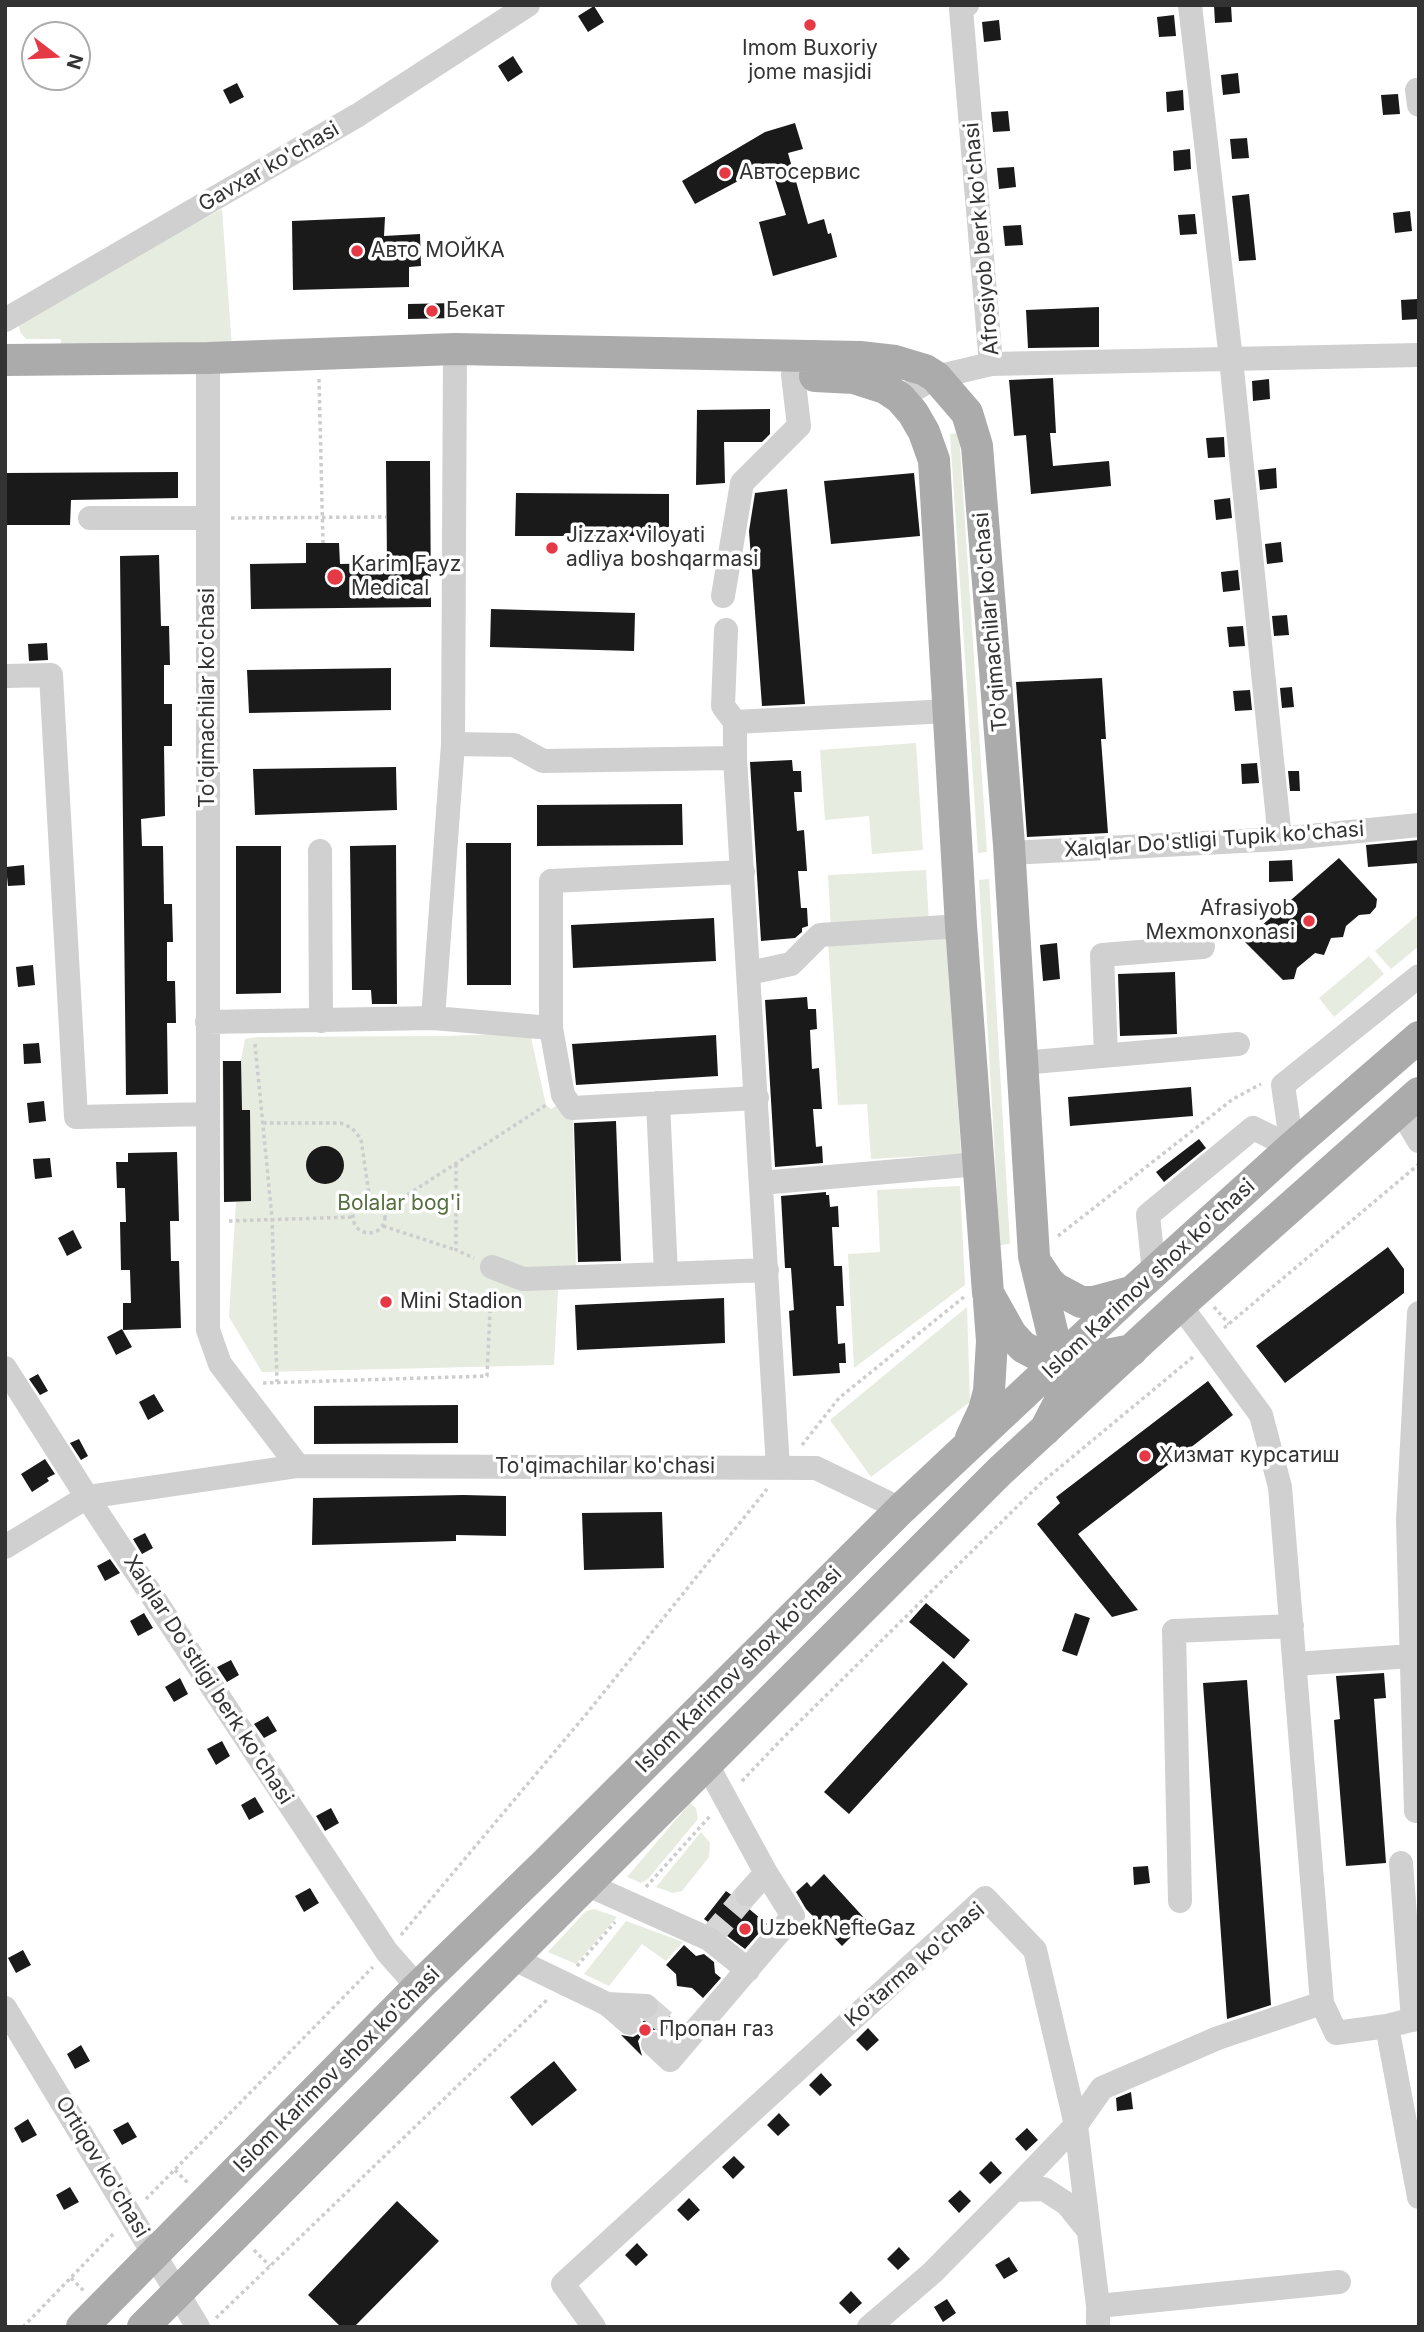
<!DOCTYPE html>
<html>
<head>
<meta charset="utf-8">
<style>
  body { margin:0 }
  #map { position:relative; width:1424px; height:2332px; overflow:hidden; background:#fff; font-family:Inter,sans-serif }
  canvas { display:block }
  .frame { position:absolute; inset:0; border:7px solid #333; pointer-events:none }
  .north { position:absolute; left:21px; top:21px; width:70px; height:70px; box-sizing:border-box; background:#fff; border:2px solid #adadad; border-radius:50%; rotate:107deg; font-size:19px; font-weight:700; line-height:28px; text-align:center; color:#333 }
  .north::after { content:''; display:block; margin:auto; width:24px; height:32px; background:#e63946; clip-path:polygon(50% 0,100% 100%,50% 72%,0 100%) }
</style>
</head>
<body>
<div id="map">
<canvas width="1424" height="2332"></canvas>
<div class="frame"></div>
<div class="north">N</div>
</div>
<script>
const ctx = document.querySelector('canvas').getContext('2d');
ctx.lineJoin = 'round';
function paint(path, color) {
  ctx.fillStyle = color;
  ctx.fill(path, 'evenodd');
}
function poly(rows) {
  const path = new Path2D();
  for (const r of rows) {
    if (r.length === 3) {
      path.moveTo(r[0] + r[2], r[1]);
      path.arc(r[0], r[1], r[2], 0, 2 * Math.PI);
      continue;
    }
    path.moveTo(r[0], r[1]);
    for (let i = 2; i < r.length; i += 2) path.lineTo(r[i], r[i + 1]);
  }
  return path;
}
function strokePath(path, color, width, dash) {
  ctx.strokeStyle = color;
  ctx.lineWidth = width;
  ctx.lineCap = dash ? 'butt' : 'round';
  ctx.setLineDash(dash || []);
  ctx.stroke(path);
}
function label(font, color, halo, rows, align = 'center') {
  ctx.font = font + ' Inter,sans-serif';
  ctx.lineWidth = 7;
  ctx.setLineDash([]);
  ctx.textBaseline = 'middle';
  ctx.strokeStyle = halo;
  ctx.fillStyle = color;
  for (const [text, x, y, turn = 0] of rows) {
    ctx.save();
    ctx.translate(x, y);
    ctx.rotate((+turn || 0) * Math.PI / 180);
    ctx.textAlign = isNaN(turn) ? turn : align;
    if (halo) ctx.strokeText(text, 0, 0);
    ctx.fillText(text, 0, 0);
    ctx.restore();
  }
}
const green = poly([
  [222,209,232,348,61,351,61,339,26,339,20,332,18,318],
  [959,433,987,852,978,853,950,434],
  [916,743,923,850,872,854,869,816,825,820,820,750],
  [926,870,929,923,831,929,828,875],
  [989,879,1010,1244,1000,1245,979,880],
  [1419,914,1419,946,1391,969,1375,951],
  [948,934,961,1154,871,1159,867,1104,838,1105,828,941],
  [1369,956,1384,974,1334,1017,1319,998],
  [530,1033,546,1105,551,1109,556,1106,573,1120,576,1271,559,1273,554,1365,262,1372,229,1317,236,1202,224,1202,222,1061,241,1061,245,1039,258,1037,445,1036],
  [960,1186,965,1285,854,1368,848,1254,880,1252,877,1190],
  [967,1307,970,1402,871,1477,830,1420],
  [690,1803,696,1808,698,1819,648,1879,641,1883,627,1877],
  [701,1832,710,1843,709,1857,682,1891,673,1893,656,1887],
  [594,1909,617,1917,576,1964,548,1952,586,1911],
  [626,1921,683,1942,666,1961,642,1944,609,1986,584,1974]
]);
const building = poly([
  [1214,5,1231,5,1232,22,1215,23],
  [594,6,604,22,588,32,578,16],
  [1174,15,1176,36,1159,37,1157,17],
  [999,20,1001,40,984,42,982,22],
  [513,56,523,72,508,82,498,66],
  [1238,73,1240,93,1223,95,1221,75],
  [237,83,244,97,230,104,223,90],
  [1183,90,1184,110,1167,112,1166,92],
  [1398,94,1400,114,1383,115,1381,95],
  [1008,111,1010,131,993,132,991,112],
  [795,123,803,149,788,153,808,224,824,219,828,234,831,233,837,257,773,276,759,222,786,215,770,164,695,204,682,181,765,132],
  [1247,138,1249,158,1232,159,1230,139],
  [1190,149,1191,169,1174,171,1173,151],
  [1014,167,1016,187,999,189,997,168],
  [1249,194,1256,260,1239,261,1232,196],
  [1410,211,1412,231,1395,233,1393,213],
  [1195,214,1197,234,1180,235,1178,215],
  [385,217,384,236,420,234,421,266,409,267,409,287,293,290,292,221],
  [1021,225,1023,245,1005,246,1003,226],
  [1418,299,1419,319,1402,320,1401,300],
  [456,303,456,318,408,319,408,304],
  [1099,307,1099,347,1028,348,1026,310],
  [1053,378,1056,433,1050,433,1053,466,1109,461,1111,486,1031,494,1026,435,1014,436,1009,380],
  [1269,379,1270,399,1253,401,1252,381],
  [770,409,770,434,762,442,724,442,725,483,696,485,697,410],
  [1224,437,1225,457,1208,458,1206,438],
  [386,461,430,461,431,607,251,609,250,564,306,563,306,543,339,543,340,564,387,563],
  [1276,468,1277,488,1260,490,1258,470],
  [178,472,178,498,71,500,70,525,5,525,5,473],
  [914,473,920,536,831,544,824,481],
  [787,489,805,704,762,706,749,531,755,493],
  [516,493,669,494,669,536,515,536],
  [1230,498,1232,518,1216,520,1214,500],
  [1281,542,1283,562,1267,564,1265,544],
  [159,555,161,626,169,626,170,665,164,665,164,704,172,704,172,746,164,746,165,816,141,819,142,846,163,846,164,904,172,904,173,942,167,942,167,981,175,981,176,1023,167,1023,168,1094,126,1095,120,556],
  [1238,570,1240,590,1223,592,1221,572],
  [491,609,635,613,634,651,490,647],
  [1287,615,1289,635,1274,636,1272,616],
  [1243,626,1245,646,1229,647,1227,627],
  [47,643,48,660,29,661,28,644],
  [391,668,391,710,249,713,247,670],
  [1102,678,1106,739,1101,739,1108,833,1027,837,1016,682],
  [1292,687,1294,707,1282,708,1280,688],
  [1250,690,1252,710,1235,711,1233,691],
  [792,760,793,771,801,771,802,792,794,792,797,831,804,830,807,871,798,871,801,908,807,908,808,926,802,928,802,932,795,938,761,941,750,762],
  [1257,763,1259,783,1242,784,1241,764],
  [396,767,397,810,255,815,253,769],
  [1288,771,1299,771,1300,791,1290,791],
  [682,804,683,845,537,846,537,805],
  [1419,840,1419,863,1368,867,1366,845],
  [466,843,511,843,511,985,467,985],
  [396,845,397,1004,372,1004,371,990,352,990,350,846],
  [236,846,281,846,281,993,236,994],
  [1339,858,1377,899,1376,907,1370,914,1359,915,1346,926,1343,937,1331,938,1324,955,1315,953,1297,968,1294,979,1283,980,1244,941],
  [1292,860,1293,881,1269,882,1269,861],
  [24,865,25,885,8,886,6,867],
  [714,918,716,961,573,968,571,925],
  [1057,943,1060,979,1043,981,1040,945],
  [33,965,35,985,18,987,16,967],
  [1175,972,1177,1034,1120,1036,1118,974],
  [807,997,808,1009,816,1009,817,1029,810,1030,812,1069,819,1068,822,1109,813,1109,816,1147,822,1146,823,1163,775,1167,765,1000],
  [716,1035,718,1076,576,1085,572,1044],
  [39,1043,41,1063,24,1064,23,1044],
  [223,1061,241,1061,242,1110,250,1110,251,1201,224,1202],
  [1191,1087,1193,1116,1070,1126,1068,1097],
  [44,1101,46,1121,29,1123,27,1103],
  [616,1121,621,1261,578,1262,574,1123],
  [1199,1139,1206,1148,1164,1182,1156,1172],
  [325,1165,19],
  [177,1152,179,1221,170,1221,171,1261,179,1261,181,1328,123,1330,123,1303,131,1303,130,1270,121,1270,120,1222,126,1222,125,1188,117,1188,116,1162,128,1162,128,1153],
  [50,1158,52,1177,35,1179,33,1159],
  [826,1192,826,1195,829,1195,830,1207,838,1206,839,1227,832,1227,834,1266,842,1266,844,1306,836,1306,838,1344,845,1343,846,1363,839,1363,840,1373,793,1376,789,1311,794,1310,791,1268,785,1268,781,1196],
  [73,1230,82,1248,67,1256,58,1238],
  [1388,1247,1404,1269,1404,1293,1285,1383,1256,1346],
  [724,1298,725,1343,577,1350,575,1305],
  [122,1329,132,1347,116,1355,107,1337],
  [38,1374,48,1391,40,1395,29,1379],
  [1208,1381,1233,1415,1078,1534,1138,1610,1112,1617,1037,1524,1060,1503,1056,1497],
  [154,1394,164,1411,148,1420,139,1402],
  [458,1405,458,1443,314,1444,314,1406],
  [79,1439,88,1456,81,1460,70,1443],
  [45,1459,55,1474,47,1478,49,1481,32,1492,21,1474],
  [463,1495,506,1496,506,1536,456,1535,456,1541,312,1545,313,1498],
  [662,1512,664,1568,584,1570,582,1513],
  [145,1533,153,1548,142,1554,133,1539],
  [110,1559,120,1573,105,1581,97,1566],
  [926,1603,970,1640,954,1659,909,1622],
  [144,1613,153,1628,138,1636,130,1621],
  [1075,1613,1090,1618,1077,1656,1062,1651],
  [231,1660,239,1675,227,1682,217,1667],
  [943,1661,968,1684,849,1814,824,1792],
  [1384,1673,1386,1698,1374,1699,1386,1863,1346,1866,1334,1720,1340,1719,1336,1676],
  [180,1678,188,1694,174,1702,165,1687],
  [1247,1680,1271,2005,1227,2019,1203,1683],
  [268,1716,277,1731,264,1738,254,1724],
  [222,1741,230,1756,216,1765,207,1749],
  [255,1797,264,1812,249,1820,241,1805],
  [331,1808,339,1823,325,1831,316,1816],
  [1148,1866,1150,1883,1134,1885,1133,1867],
  [824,1874,867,1921,842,1946,806,1909,796,1892,807,1882,811,1887],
  [310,1888,319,1903,304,1912,295,1896],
  [726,1891,733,1896,738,1905,748,1908,767,1924,745,1949,704,1919],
  [684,1945,696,1956,704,1954,714,1962,715,1973,721,1978,703,1998,692,1988,677,1986,676,1974,666,1965],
  [23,1950,31,1965,16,1973,8,1958],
  [661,2008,675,2021,663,2033,657,2030,649,2030,642,2034,638,2041,642,2056,621,2035,633,2037,640,2033,643,2021,653,2019],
  [868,2028,879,2040,867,2051,856,2040],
  [81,2045,90,2061,75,2069,67,2054],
  [554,2061,577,2090,532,2126,510,2097],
  [821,2073,832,2085,820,2096,809,2085],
  [1131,2092,1133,2109,1117,2111,1116,2098],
  [779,2113,790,2125,778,2136,767,2125],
  [28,2119,37,2135,22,2143,14,2128],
  [128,2122,137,2137,122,2145,113,2130],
  [1027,2128,1038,2140,1026,2151,1015,2139],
  [734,2156,745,2167,733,2179,722,2167],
  [991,2161,1002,2173,990,2184,979,2173],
  [70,2187,79,2202,64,2210,56,2195],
  [960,2190,971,2201,959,2213,948,2201],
  [689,2198,700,2210,688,2221,677,2210],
  [397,2201,439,2241,354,2327,341,2327,308,2295],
  [637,2243,648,2255,636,2266,625,2255],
  [899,2247,910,2259,898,2270,887,2259],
  [1009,2257,1018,2271,1004,2279,995,2265],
  [851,2291,862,2303,850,2314,839,2303],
  [947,2299,956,2313,943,2322,934,2307]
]);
const minorTunnel = poly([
  [709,1939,747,1894],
  [646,2006,670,2027]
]);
const path = poly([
  [319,379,323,543],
  [231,518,386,517],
  [255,1044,272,1218,277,1382],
  [263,1123,341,1123,352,1128,361,1139,370,1201],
  [456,1164,456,1250,474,1258],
  [369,1217,16],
  [384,1210,546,1105],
  [229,1221,353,1217],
  [383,1226,456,1250],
  [1058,1236,1233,1099,1261,1084],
  [1214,1307,1229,1324],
  [1224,1328,1419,1164],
  [263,1383,487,1376,491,1290],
  [802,1445,839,1398,964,1297],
  [742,1781,781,1740,1041,1483,1193,1357],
  [646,1887,711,1815],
  [401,1935,588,1712,767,1489],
  [577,1966,615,1922],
  [175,2170,188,2183],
  [146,2199,373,1967],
  [254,2250,270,2266],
  [71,2278,84,2291],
  [216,2318,549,1998],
  [23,2327,114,2233]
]);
const minor = poly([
  [967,5,961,9,991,364],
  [1190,5,1231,359,1280,839],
  [1417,90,1419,105],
  [5,320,358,115,528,5],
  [455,349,453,744,514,745,543,761,735,758,778,1468],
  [208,358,208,1330,220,1364,298,1466],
  [900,398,936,377,991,364,1419,355],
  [90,518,208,518],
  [723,596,742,483,799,426,793,375],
  [726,630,723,706,735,722],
  [5,676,51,675,76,1117,208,1114],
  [453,744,433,1018,551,1028,551,881,743,872],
  [735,758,735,722,949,711],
  [320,851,321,1021],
  [1010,853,1280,839,1419,825],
  [749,973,791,964,820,935,961,926],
  [207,1022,433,1018],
  [551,1028,563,1095,572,1108,757,1098],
  [1106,1055,1102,955,1203,947],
  [1022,1063,1238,1044],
  [1400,1109,1419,1141],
  [761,1183,978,1164],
  [492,1267,523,1279,666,1274,658,1103],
  [1154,1272,1148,1215,1253,1128,1292,1147,1283,1085,1419,976],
  [666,1274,767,1270],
  [1180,1305,1261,1415,1280,1487,1322,2003,1336,2033,1387,2026,1419,2018],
  [1419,1313,1408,1520,1416,1811,1419,1811],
  [5,1368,87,1497,387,1952,418,1987],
  [5,1547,87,1497,298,1466,816,1468,901,1509],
  [1295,1664,1412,1656],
  [706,1763,766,1873,747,1894],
  [1401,1863,1413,2020],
  [586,1884,709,1939,748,1970],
  [1180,1901,1174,1631,1292,1626],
  [512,1958,607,2004,629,2023],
  [607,2004,646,2006],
  [5,2008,198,2327],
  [1387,2026,1419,2197],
  [653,2044,670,2060,793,1916,766,1873],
  [1014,2190,1044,2189,1067,2204,1088,2230],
  [1098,2306,1339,2282],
  [594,2327,563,2284,985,1898,1035,1950,1076,2125,1098,2306,1098,2327],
  [869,2327,932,2273,1014,2190,1076,2125,1102,2088,1218,2038,1322,2003]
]);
const major = poly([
  [5,360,208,358,455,349,860,357,895,361,925,370,936,377,967,413,977,446,1009,845,1034,1256,1063,1377,1061,1399,1045,1430],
  [815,376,854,378,885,388,900,398,913,413,924,432,934,460,961,926,988,1293,1011,1334,1023,1347,1040,1356,1060,1361,1081,1360,1132,1350],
  [1038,1266,1048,1281,1055,1288,1081,1302,1094,1302,1131,1292],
  [971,1438,984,1410,989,1391,992,1341,989,1301],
  [82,2327,418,1987,547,1862,901,1509,1132,1292,1292,1147,1419,1037],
  [143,2327,1000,1471,1180,1305,1419,1093]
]);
const markers = [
  [810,25,7,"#e63946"],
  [725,173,7,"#e63946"],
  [357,251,7,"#e63946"],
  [432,311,7,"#e63946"],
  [552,548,7,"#e63946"],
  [335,577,9,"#e63946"],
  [1309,921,7,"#e63946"],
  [386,1302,7,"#e63946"],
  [1145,1456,7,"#e63946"],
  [745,1929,7,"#e63946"],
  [645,2030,7,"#e63946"]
];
const poiNames = [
  ["Imom Buxoriy",810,49,"center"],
  ["jome masjidi",810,73,"center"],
  ["Автосервис",739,173],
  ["Авто МОЙКА",371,251],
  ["Бекат",446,311],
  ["Jizzax viloyati",566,536],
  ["adliya boshqarmasi",566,560],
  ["Karim Fayz",351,565],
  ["Medical",351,589],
  ["Afrasiyob",1295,909,"right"],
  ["Mexmonxonasi",1295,933,"right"],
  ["Mini Stadion",400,1302],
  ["Хизмат курсатиш",1159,1456],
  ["UzbekNefteGaz",759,1929],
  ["Пропан газ",659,2030]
];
const streetNames = [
  ["Gavxar ko'chasi",269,167,-30],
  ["Afrosiyob berk ko'chasi",982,239,-95],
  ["To'qimachilar ko'chasi",991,622,-95],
  ["To'qimachilar ko'chasi",208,698,-90],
  ["Xalqlar Do'stligi Tupik ko'chasi",1214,840,-4],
  ["Islom Karimov shox ko'chasi",1149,1279,-43],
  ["To'qimachilar ko'chasi",605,1467],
  ["Islom Karimov shox ko'chasi",739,1670,-45],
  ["Xalqlar Do'stligi berk ko'chasi",208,1680,57],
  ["Ko'tarma ko'chasi",915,1965,-41],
  ["Islom Karimov shox ko'chasi",337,2070,-45],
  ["Ortiqov ko'chasi",102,2167,59]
];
const parkNames = [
  ["Bolalar bog'i",399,1204]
];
paint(green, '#e6ecdf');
paint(building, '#1a1a1a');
strokePath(minorTunnel, '#d6d6d6', 24, [24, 12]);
strokePath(path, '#cdcdcd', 3.5, [3.5, 3.5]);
strokePath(minor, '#d0d0d0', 24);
strokePath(major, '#ababab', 32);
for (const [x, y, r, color] of markers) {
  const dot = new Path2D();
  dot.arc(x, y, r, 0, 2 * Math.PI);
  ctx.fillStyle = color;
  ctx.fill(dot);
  strokePath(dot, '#fff', 2.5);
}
label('21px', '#333', '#fff', poiNames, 'left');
label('21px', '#333', '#fff', streetNames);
label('21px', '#56703f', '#fff', parkNames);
</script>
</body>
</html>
